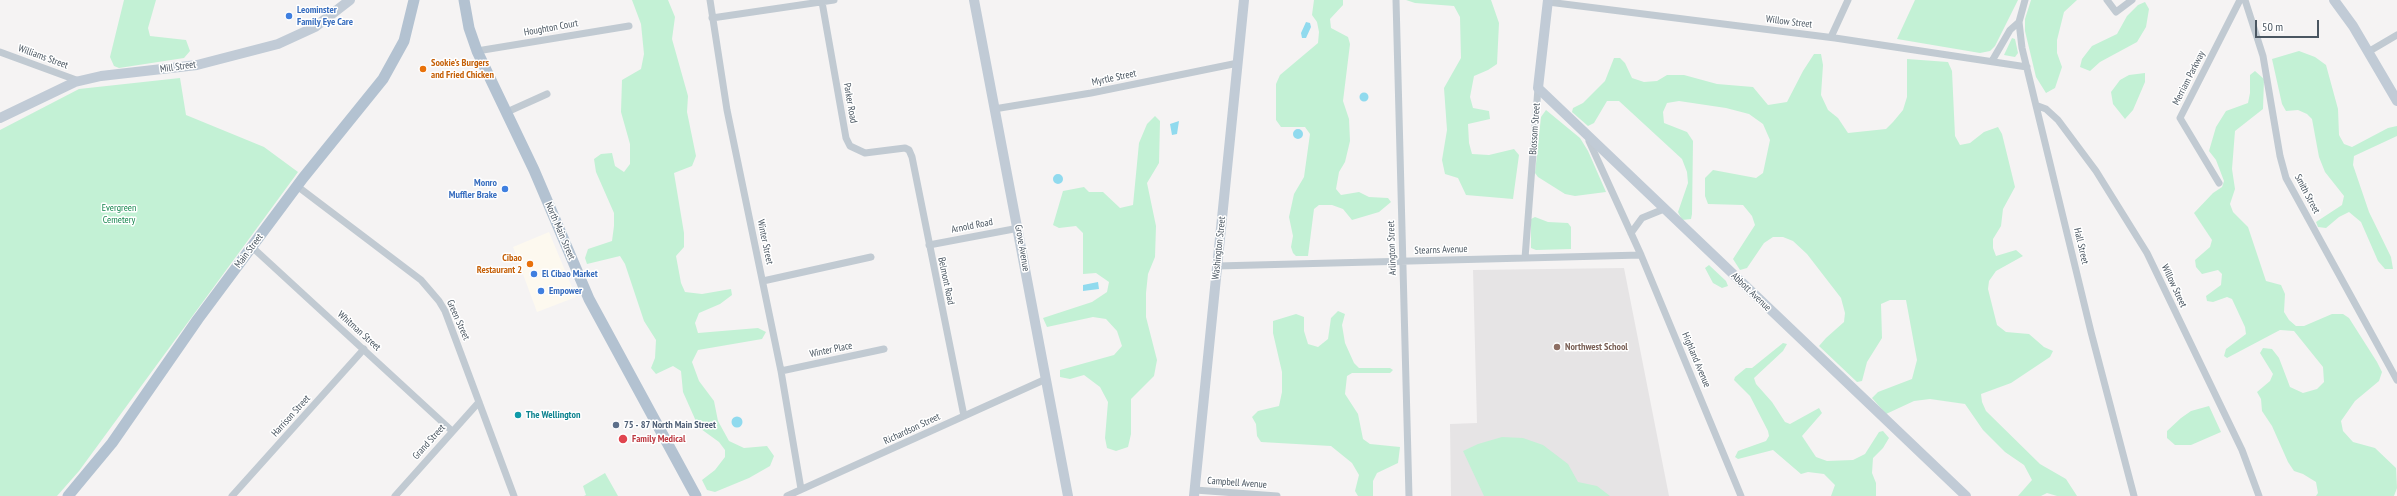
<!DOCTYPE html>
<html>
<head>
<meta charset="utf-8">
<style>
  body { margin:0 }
  #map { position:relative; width:2397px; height:496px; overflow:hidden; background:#f5f3f3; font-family:"PT Sans Narrow",sans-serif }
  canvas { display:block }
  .scale { position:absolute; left:2255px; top:20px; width:64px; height:18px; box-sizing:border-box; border:2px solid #4a5661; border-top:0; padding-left:5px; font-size:12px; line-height:14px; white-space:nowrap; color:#4a5661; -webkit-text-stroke:3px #fff; paint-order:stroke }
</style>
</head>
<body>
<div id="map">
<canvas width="2397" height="496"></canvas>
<div class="scale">50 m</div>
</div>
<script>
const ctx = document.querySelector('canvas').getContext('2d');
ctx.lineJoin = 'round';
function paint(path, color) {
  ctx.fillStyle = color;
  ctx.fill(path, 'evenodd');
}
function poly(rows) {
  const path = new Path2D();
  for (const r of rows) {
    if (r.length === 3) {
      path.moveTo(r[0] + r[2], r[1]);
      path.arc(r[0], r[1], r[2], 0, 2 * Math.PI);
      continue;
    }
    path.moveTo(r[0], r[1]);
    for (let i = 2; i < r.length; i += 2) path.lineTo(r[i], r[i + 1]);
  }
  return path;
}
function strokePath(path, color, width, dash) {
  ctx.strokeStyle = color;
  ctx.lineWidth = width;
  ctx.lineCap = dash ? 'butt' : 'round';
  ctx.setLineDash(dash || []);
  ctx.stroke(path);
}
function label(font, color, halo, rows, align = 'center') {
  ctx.font = font + ' "PT Sans Narrow",sans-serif';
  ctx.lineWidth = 3;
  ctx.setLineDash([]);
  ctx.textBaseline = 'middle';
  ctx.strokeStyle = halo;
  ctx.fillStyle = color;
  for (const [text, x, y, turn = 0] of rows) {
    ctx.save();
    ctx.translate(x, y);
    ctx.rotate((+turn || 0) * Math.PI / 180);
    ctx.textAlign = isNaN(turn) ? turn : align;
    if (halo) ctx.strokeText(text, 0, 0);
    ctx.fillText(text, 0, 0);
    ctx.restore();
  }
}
const commercial = poly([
  [549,232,576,297,537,312,513,247]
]);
const education = poly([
  [1624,268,1669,496,1451,496,1450,424,1477,423,1473,270]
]);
const green = poly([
  [124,0,156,0,148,28,150,36,186,40,190,51,184,58,119,68,114,66,110,57],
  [632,0,668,0,675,17,672,39,688,96,687,112,696,156,692,166,674,173,684,233,684,247,676,256,681,283,685,292,702,294,731,289,732,295,720,304,699,313,695,323,698,333,758,328,766,332,762,339,698,350,692,362,699,381,714,401,718,421,729,441,744,448,767,446,774,456,770,466,749,478,715,492,707,490,702,480,715,470,725,457,725,450,719,442,701,429,695,419,683,392,681,371,673,366,656,374,651,368,655,358,656,340,644,321,625,264,620,256,587,264,585,258,588,249,612,241,614,226,614,213,596,172,594,159,601,154,612,153,615,166,624,172,630,164,630,144,621,112,622,80,641,69,644,54,641,24],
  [1314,0,1343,0,1343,5,1330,19,1331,28,1348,37,1350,44,1343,101,1349,119,1350,141,1345,162,1339,172,1336,189,1341,195,1359,192,1369,197,1388,198,1391,202,1379,212,1352,220,1343,209,1332,205,1319,205,1314,209,1308,256,1296,256,1293,253,1291,247,1293,236,1289,217,1294,194,1304,177,1310,134,1305,127,1281,127,1276,120,1276,84,1280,75,1318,43,1319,32,1317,22,1312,15],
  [1406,0,1491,0,1499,23,1497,64,1488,70,1474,76,1470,97,1473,108,1489,111,1490,119,1468,124,1469,143,1472,154,1489,155,1514,149,1519,155,1513,199,1466,195,1458,178,1445,174,1442,160,1447,130,1444,88,1461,58,1460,17,1454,6,1415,3],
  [1915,0,2018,0,1995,46,1990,51,1980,53,1897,39],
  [2031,0,2077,0,2064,12,2057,40,2057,53,2062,67,2055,88,2046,93,2036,77,2025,31,2025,19],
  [2145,2,2149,9,2146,27,2137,42,2100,62,2090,71,2080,67,2082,59,2092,46,2117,34,2127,16,2138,5],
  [2012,38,2015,39,2018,53,2015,57,2004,55],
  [2299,51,2315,57,2326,65,2338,109,2339,135,2344,144,2352,147,2388,128,2397,126,2397,136,2354,156,2353,165,2369,212,2391,257,2393,269,2385,269,2378,261,2361,222,2349,212,2339,217,2326,228,2318,227,2316,222,2342,205,2344,196,2325,172,2319,157,2312,119,2307,114,2298,110,2286,111,2282,104,2272,59],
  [1814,54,1821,54,1823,65,1821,95,1828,110,1838,118,1848,133,1886,129,1893,122,1903,110,1907,97,1907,59,1948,62,1952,71,1955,136,1960,145,1970,143,1984,132,1998,127,2002,134,2015,187,2003,209,2001,226,1993,239,1993,248,1996,256,2016,250,2023,256,1996,271,1989,281,1988,289,1997,325,2006,332,2029,334,2044,347,2053,351,2050,357,2011,383,1981,394,1982,402,1986,411,2040,464,2066,479,2077,496,2057,496,2047,493,2041,496,2018,496,2032,480,2024,465,2005,452,1983,430,1965,404,1930,399,1914,401,1886,414,1872,398,1878,392,1912,379,1917,360,1906,300,1890,300,1881,304,1882,338,1867,362,1862,381,1857,382,1819,346,1826,338,1844,322,1845,313,1841,298,1807,254,1793,241,1783,237,1773,237,1764,243,1747,268,1740,270,1733,259,1755,225,1752,216,1743,205,1708,204,1705,196,1705,178,1713,170,1756,178,1763,173,1770,140,1763,124,1749,114,1726,108,1679,101,1667,103,1663,112,1664,123,1687,132,1693,141,1692,214,1691,219,1682,220,1678,212,1688,183,1687,172,1682,159,1619,101,1607,101,1594,123,1588,126,1572,112,1573,108,1583,103,1605,81,1614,58,1620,58,1625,63,1632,78,1644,82,1657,81,1667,75,1684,75,1717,84,1753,87,1768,105,1787,102,1803,71],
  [2255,71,2264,79,2263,109,2235,131,2232,169,2235,189,2230,204,2233,212,2248,227,2266,281,2281,285,2285,294,2284,312,2289,320,2296,326,2304,326,2332,314,2343,314,2349,318,2377,362,2382,372,2379,381,2355,401,2341,421,2343,431,2353,442,2375,448,2396,468,2397,488,2394,496,2316,496,2318,493,2316,482,2303,474,2294,471,2288,462,2272,426,2262,411,2261,399,2257,392,2270,381,2273,374,2260,353,2263,348,2272,349,2279,358,2290,387,2303,393,2317,389,2324,382,2323,367,2294,331,2280,330,2227,358,2224,356,2226,349,2246,334,2245,327,2232,299,2227,297,2213,302,2207,301,2206,296,2221,285,2222,274,2218,270,2202,274,2196,267,2195,260,2210,247,2212,240,2194,213,2213,193,2222,187,2224,181,2216,160,2209,151,2216,127,2226,111,2248,103,2250,93,2250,75],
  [2145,73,2145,82,2133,110,2125,119,2113,104,2111,92,2120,80,2129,75],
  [180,78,186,115,264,147,298,172,79,471,57,496,0,496,0,130,79,89],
  [1546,110,1580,138,1588,151,1606,192,1575,196,1565,194,1538,177,1535,173,1541,117],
  [1155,116,1160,121,1159,163,1147,183,1156,226,1155,257,1148,274,1146,293,1146,317,1157,360,1154,376,1131,399,1131,434,1128,447,1116,451,1107,448,1105,438,1108,402,1100,387,1084,375,1070,379,1060,377,1060,370,1114,355,1122,346,1117,331,1106,319,1093,317,1047,327,1043,318,1092,302,1107,292,1109,282,1096,273,1083,274,1083,233,1076,226,1059,228,1053,225,1063,191,1084,187,1089,192,1103,192,1120,208,1133,205,1139,143,1147,124],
  [1535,217,1548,222,1568,223,1571,227,1571,249,1536,250,1531,248,1531,219],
  [1709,265,1726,281,1728,286,1722,288,1713,283,1705,268],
  [1338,311,1345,314,1342,325,1345,343,1354,363,1359,368,1390,368,1393,370,1390,373,1352,373,1347,376,1345,394,1358,414,1363,439,1370,444,1400,447,1398,463,1377,473,1373,481,1373,496,1358,496,1355,491,1359,475,1352,463,1331,446,1261,442,1257,436,1256,424,1252,417,1258,411,1279,406,1282,392,1282,372,1273,333,1273,321,1296,314,1304,317,1304,331,1308,344,1318,347,1328,339,1331,318],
  [1783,343,1787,344,1783,351,1754,378,1756,384,1772,402,1785,422,1790,424,1819,408,1822,413,1802,436,1816,457,1827,461,1853,460,1865,454,1879,432,1883,431,1889,438,1883,448,1873,458,1872,473,1876,483,1876,496,1831,496,1835,485,1824,474,1808,472,1801,474,1773,450,1738,459,1735,457,1738,451,1766,441,1769,436,1768,431,1750,396,1734,380,1735,377,1746,368,1752,368],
  [2209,406,2221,432,2191,445,2175,445,2167,438,2167,431,2181,418,2191,411],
  [1502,437,1523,438,1543,445,1568,464,1578,482,1597,486,1610,496,1484,496,1463,451,1478,444],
  [605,473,618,496,584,496,586,495,583,486]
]);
const water = poly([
  [1306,22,1310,23,1311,27,1306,38,1302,38,1301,33],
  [1364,97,4.5],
  [1179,121,1177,134,1172,135,1170,124],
  [1298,134,5],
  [1058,179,5],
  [1098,282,1099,289,1083,291,1083,285],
  [737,422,5.5]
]);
const street = poly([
  [710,0,727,110,781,371,801,489],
  [1396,0,1409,496],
  [2025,0,2019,22,2022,48,2091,332,2134,496],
  [2107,0,2116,12,2132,0],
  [2245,0,2263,56,2280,156,2286,178,2397,380],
  [822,2,846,138,850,146,865,153,905,148,909,150,912,157,964,416],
  [1548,2,1835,38,2027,67],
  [712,18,834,0],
  [1831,37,1848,0],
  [477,51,629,26],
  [0,52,79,81],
  [2368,52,2397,35],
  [1992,61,2010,30,2019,22],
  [2038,106,2046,109,2058,120,2096,171,2147,253,2242,450,2259,496],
  [994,109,1091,93,1238,63],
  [507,112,547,94],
  [1589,141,1641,255,1741,496],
  [2219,183,2180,118,2240,0],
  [297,186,421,280,439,301,445,311,514,496],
  [1631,233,1642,218,1664,209],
  [929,245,1019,228],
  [252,247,452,431],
  [1525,258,1538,88],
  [1217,266,1641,255],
  [763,281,871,257],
  [781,371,884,349],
  [1195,490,1277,496],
  [232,496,364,349],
  [395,496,479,402],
  [787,496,1046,379]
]);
const secondary = poly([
  [974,0,1068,496],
  [1548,0,1538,88,1966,496],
  [2334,0,2353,26,2397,101],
  [0,118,75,82,101,76,197,65,278,44,315,27,350,0],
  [1194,496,1244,0]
]);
const primary = poly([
  [464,0,469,28,477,51,534,170,589,299,696,496],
  [68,496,112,443,198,319,303,178,383,79,404,41,414,0]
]);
const markers = [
  [289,16,4,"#3f7fe0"],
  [423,69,4,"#e8710a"],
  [505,189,4,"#3f7fe0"],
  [530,264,4,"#e8710a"],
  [534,274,4,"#3f7fe0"],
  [541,291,4,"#3f7fe0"],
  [1557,347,4,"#8d6e63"],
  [518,415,4,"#0f9aa8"],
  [616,425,4,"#5c6f8a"],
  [623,439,5,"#e0444e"]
];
const shopNames = [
  ["Leominster",297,10],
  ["Family Eye Care",297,22],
  ["Monro",497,183,"right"],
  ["Muffler Brake",497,195,"right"],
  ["El Cibao Market",542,274],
  ["Empower",549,291]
];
const streetNames = [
  ["Willow Street",1789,22,7],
  ["Houghton Court",551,28,-10],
  ["Williams Street",43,57,20],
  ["Mill Street",178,67,-8],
  ["Myrtle Street",1114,78,-12],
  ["Merriam Parkway",2189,78,-63],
  ["Parker Road",850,103,80],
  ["Blossom Street",1535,129,-86],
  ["Smith Street",2307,194,62],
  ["Arnold Road",972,226,-11],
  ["North Main Street",560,231,67],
  ["Winter Street",765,242,78],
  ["Hall Street",2081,246,77],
  ["Grove Avenue",1022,248,80],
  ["Washington Street",1219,248,-84],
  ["Arlington Street",1392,248,-92],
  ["Stearns Avenue",1441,250,-2],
  ["Main Street",249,251,-53],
  ["Belmont Road",946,281,78],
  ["Willow Street",2174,286,65],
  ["Abbott Avenue",1751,292,44],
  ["Green Street",458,320,66],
  ["Whitman Street",359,331,42],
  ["Winter Place",831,350,-12],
  ["Highland Avenue",1696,360,67],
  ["Harrison Street",291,416,-48],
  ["Richardson Street",912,429,-25],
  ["Grand Street",429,442,-48],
  ["Campbell Avenue",1237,483,4]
];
const foodNames = [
  ["Sookie's Burgers",431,63],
  ["and Fried Chicken",431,75],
  ["Cibao",522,258,"right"],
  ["Restaurant 2",522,270,"right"]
];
const parkNames = [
  ["Evergreen",119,208],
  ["Cemetery",119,220]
];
const educationNames = [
  ["Northwest School",1565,347]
];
const cultureNames = [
  ["The Wellington",526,415]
];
const serviceNames = [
  ["75 - 87 North Main Street",624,425]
];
const healthNames = [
  ["Family Medical",632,439]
];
paint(commercial, '#fdf9ef');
paint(education, '#e6e4e5');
paint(green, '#c3f1d5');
paint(water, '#90daee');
strokePath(street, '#c1cad2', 7);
strokePath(secondary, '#c1cbd6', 10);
strokePath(primary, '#b3c2d1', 11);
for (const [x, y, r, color] of markers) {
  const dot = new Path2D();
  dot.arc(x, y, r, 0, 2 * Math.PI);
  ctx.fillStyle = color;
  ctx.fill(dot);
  strokePath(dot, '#fff', 1.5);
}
label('bold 10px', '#366cbe', '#fff', shopNames, 'left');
label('10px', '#4a5661', '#fff', streetNames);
label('bold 10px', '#c56008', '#fff', foodNames, 'left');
label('10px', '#17864f', '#fff', parkNames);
label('bold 10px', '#785e54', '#fff', educationNames, 'left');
label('bold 10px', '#0d838f', '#fff', cultureNames, 'left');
label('bold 10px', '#4e5e75', '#fff', serviceNames, 'left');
label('bold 10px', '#be3a42', '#fff', healthNames, 'left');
</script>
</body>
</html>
